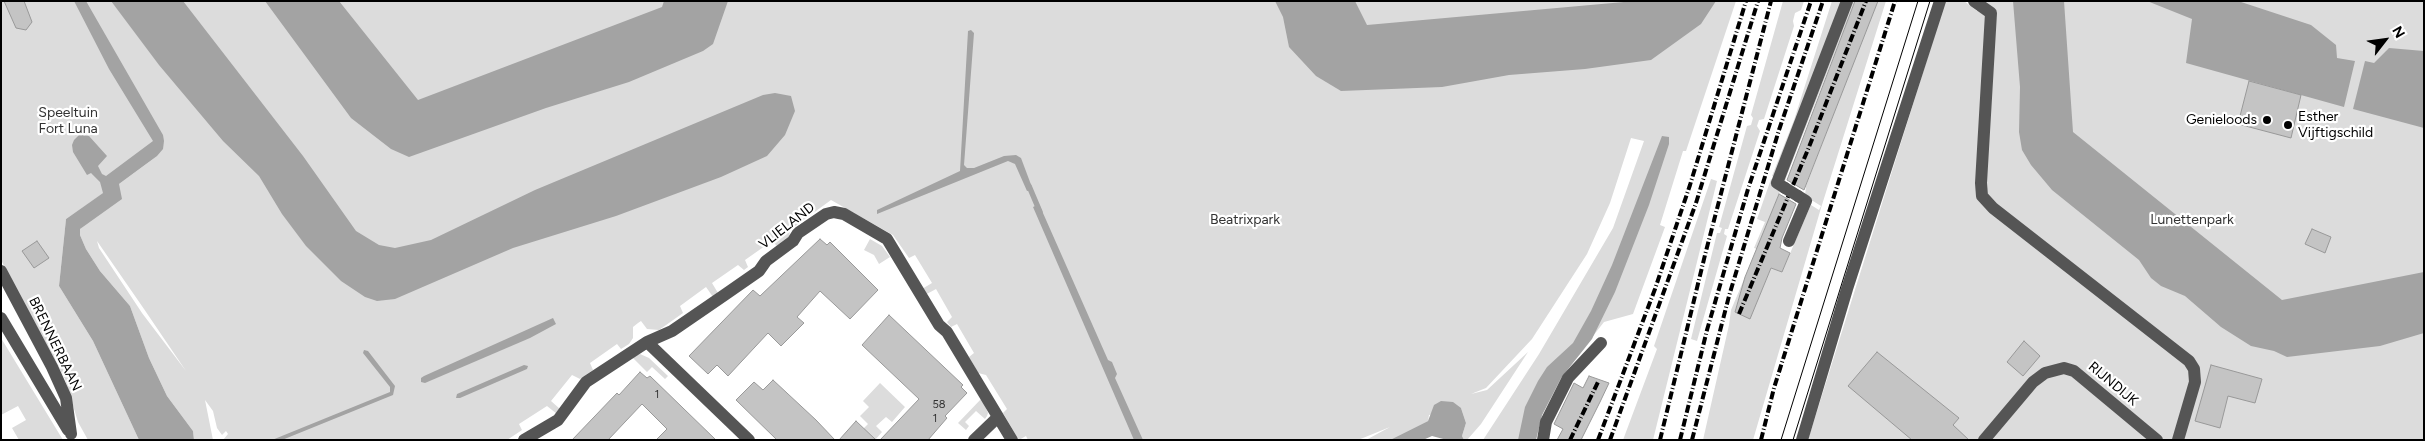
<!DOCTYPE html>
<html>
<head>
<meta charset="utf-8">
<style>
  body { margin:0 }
  #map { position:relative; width:2425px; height:441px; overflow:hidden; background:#fff; font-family:Figtree,sans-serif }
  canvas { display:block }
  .frame { position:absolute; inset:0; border:2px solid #000; pointer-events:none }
  .north { position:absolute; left:2360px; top:15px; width:50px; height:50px; -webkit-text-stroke:4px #fff; paint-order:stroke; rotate:60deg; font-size:14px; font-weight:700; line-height:20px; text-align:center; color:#000 }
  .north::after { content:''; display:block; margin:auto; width:18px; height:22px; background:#000; clip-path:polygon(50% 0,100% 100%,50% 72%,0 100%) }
</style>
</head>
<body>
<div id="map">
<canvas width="2425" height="441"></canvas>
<div class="frame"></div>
<div class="north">N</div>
</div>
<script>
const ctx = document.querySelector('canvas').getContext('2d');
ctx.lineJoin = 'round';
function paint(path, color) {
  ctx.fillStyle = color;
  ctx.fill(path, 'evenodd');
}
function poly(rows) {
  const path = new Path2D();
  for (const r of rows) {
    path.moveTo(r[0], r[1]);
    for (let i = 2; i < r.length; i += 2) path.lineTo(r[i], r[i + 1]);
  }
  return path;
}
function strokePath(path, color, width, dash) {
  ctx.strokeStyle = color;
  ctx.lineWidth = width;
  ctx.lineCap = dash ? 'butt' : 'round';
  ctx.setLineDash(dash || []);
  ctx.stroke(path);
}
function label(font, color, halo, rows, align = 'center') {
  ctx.font = font + ' Figtree,sans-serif';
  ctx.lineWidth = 4.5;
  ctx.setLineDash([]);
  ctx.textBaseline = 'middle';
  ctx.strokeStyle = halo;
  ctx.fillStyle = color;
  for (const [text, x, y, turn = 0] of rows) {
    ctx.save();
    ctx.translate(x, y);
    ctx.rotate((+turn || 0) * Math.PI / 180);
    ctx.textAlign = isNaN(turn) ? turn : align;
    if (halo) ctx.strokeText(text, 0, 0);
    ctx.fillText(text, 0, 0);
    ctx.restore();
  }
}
const green = poly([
  [1,1,1736,1,1686,151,1683,151,1660,225,1665,227,1633,314,1604,322,1565,372,1542,415,1536,440,1483,440,1539,354,1613,228,1644,141,1631,138,1610,203,1587,254,1532,339,1486,388,1471,394,1487,390,1528,352,1481,424,1467,440,1464,440,1462,436,1466,423,1461,408,1429,415,1428,421,1390,440,1366,440,1390,427,1358,440,1028,440,1026,436,1019,440,1003,413,1007,409,986,375,978,373,969,357,974,353,957,324,951,327,947,322,952,317,936,289,925,295,922,289,932,283,915,255,909,258,893,235,831,200,790,230,789,238,777,246,772,241,745,260,748,267,744,270,738,265,712,283,718,293,713,297,706,287,680,306,683,313,659,330,647,329,641,321,638,323,633,327,633,338,629,344,621,349,617,344,590,363,593,370,580,379,572,375,551,401,560,409,557,414,547,406,519,424,522,430,507,440,223,440,228,434,226,431,222,435,217,428,213,411,205,400,213,440,194,440,193,431,167,396,149,358,130,306,100,271,86,249,80,235,80,229,119,184,157,156,66,219,59,286,93,341,139,440,88,440,78,422,65,379,1,260],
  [97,241,144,309,186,371,142,313,99,248],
  [1783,1,1804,1,1801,10,1795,13,1793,21,1794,26,1764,119,1759,120,1757,126,1760,131,1728,229,1725,229,1724,234,1727,236,1697,341,1691,339,1717,233,1720,233,1722,228,1719,227,1747,126,1751,125,1753,118,1751,115],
  [1832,1,1855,1,1784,183,1772,176,1794,120],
  [1877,1,1886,1,1821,208,1753,440,1703,440,1729,325,1731,310,1745,277,1735,311,1750,318,1771,268,1782,272,1810,207,1811,205,1819,210,1821,206,1805,196,1806,186],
  [1964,1,1977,11,1983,1,2424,1,2424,440,1808,440,1945,2],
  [1711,179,1717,181,1653,440,1623,440,1657,349,1654,346],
  [1771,179,1782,186,1757,249,1754,248,1765,222,1757,219],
  [870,239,882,246,890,257,879,264,874,255,864,250],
  [1,338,63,440,19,440,12,428,26,420,18,406,1,415],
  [640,354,649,358,668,376,665,379,652,367,647,372,632,357],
  [880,383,905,407,892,422,886,417,876,426,882,432,875,440,857,435,868,424,860,416,869,407,863,401],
  [982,398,988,413,987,416,985,419,976,411,965,422,969,426,966,430,958,423]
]);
const water = poly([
  [74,1,86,1,163,135,164,141,163,149,157,156,119,184,122,199,80,229,80,235,86,249,100,271,130,306,149,358,167,396,193,431,194,440,139,440,93,341,59,286,66,219,103,193,100,182,91,173,87,175,73,152,72,145,74,140,79,135,89,136,107,156,98,166,102,174,106,176,153,141,109,69],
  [111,1,183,1,303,156,356,231,379,245,395,248,431,240,535,190,763,95,775,93,791,96,795,111,785,135,767,156,721,177,616,216,513,248,395,299,377,301,365,297,341,281,306,246,282,214,259,176,223,141,159,65],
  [265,1,339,1,418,100,662,7,664,1,728,1,713,44,703,51,629,82,546,108,409,157,391,149,351,118],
  [1275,1,1355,1,1367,25,1635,1,1716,1,1701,24,1651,60,1585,69,1509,75,1442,87,1341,91,1316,76,1289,47,1283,17],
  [2013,1,2064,1,2073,132,2282,300,2424,272,2424,333,2380,346,2287,357,2274,351,2251,346,2221,327,2185,296,2161,286,2151,278,2139,260,2052,190,2031,165,2022,150,2019,132,2020,87],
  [2147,1,2238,1,2311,25,2336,45,2337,58,2355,61,2344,107,2186,63,2192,19],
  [971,30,974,33,964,165,967,168,974,168,1004,156,1016,155,1021,158,1033,190,1027,191,1015,164,1008,161,877,214,877,210,960,171,968,31],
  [2389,48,2424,51,2424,128,2353,109,2365,61,2374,63],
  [1662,136,1669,137,1669,144,1649,205,1615,292,1592,339,1561,378,1542,415,1536,440,1518,440,1525,407,1538,381,1547,367,1573,343,1591,311,1612,265],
  [1039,204,1108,360,1112,362,1117,374,1115,378,1143,440,1134,440,1033,207],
  [553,318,556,324,530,338,425,383,421,382,421,378,424,376],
  [364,350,368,351,395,386,393,395,282,440,272,440,390,392,390,387,363,353],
  [524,365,528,366,527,369,460,398,456,398,457,394],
  [1441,401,1453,402,1461,408,1466,423,1462,436,1464,440,1447,440,1432,436,1423,440,1390,440,1428,421,1434,405]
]);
const stream = poly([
  [1029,186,1040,212]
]);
const building = poly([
  [4,1,24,1,32,22,26,30,16,28,4,1],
  [1855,1,1878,1,1804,190,1787,180,1855,1],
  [2249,81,2301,95,2291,138,2238,124,2249,81],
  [1779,194,1796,204,1782,238,1780,248,1790,253,1782,272,1771,268,1750,319,1735,312,1745,277,1779,194],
  [2312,229,2331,237,2325,253,2305,244,2312,229],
  [820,239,827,245,830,242,878,290,850,319,820,291,797,317,804,323,781,346,768,333,728,376,717,365,708,374,689,356,753,290,760,296,820,239],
  [37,241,49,258,34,268,22,251,37,241],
  [889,315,963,385,961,387,967,393,945,416,947,418,928,440,880,440,919,399,862,345,889,315],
  [2024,341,2040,356,2023,376,2007,362,2024,341],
  [1877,352,1959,418,1953,425,1969,440,1912,440,1848,386,1877,352],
  [2211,365,2262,379,2255,403,2228,396,2220,428,2195,421,2211,365],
  [640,372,647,378,650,376,716,440,656,440,667,429,642,404,608,440,572,440,617,393,619,395,640,372],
  [1589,376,1609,383,1600,402,1581,440,1557,440,1563,429,1554,424,1574,383,1583,388,1589,376],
  [773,380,816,420,835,440,777,440,736,400,754,382,763,390,773,380],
  [856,421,876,440,839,440,856,421]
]);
const minor = poly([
  [1974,1,1991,13,1981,183,1982,196,1993,208,2189,361,2194,369,2195,382,2178,440],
  [1785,188,1777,183,1847,1],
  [1789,241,1806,201,1798,196],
  [1,271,52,367,66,398,71,434],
  [1,318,68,430],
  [647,342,749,440],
  [524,440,558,420,586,382,647,342,672,331,723,296,759,271,766,261,793,241,798,233,826,214,834,212,844,214,887,239,939,325,947,332,1012,440],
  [974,440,998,417],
  [1543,440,1546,422,1568,378,1601,343],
  [1802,440,1847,289,1940,1],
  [1984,440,2033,382,2045,373,2064,368,2074,371,2157,440]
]);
const tram = poly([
  [1781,440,1918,1],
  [1793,440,1930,1]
]);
const rail = poly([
  [1739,314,1809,147,1866,1],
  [1570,440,1598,382],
  [1598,440,1655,289,1690,185,1746,1],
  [1610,440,1696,203,1758,1],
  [1660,440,1705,255,1771,1],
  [1680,440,1707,330,1748,189,1811,1],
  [1692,440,1729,296,1779,130,1823,1],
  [1761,440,1774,388,1895,1]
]);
const minorBridge = poly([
  [1785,188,1798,196]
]);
const markers = [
  [2267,120,5,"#000"],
  [2288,125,5,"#000"]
];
const numberNames = [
  ["1",657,395],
  ["58",939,405],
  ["1",935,419]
];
const parkNames = [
  ["Speeltuin",68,113],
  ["Fort Luna",68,129],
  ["Beatrixpark",1245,220],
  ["Lunettenpark",2192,220]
];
const poiNames = [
  ["Esther",2298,117],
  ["Vijftigschild",2298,133],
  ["Genieloods",2257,120,"right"]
];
const streetNames = [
  ["VLIELAND",787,226,-38],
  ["BRENNERBAAN",55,344,64],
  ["RIJNDIJK",2113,384,40]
];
paint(green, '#dcdcdc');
paint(water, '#a3a3a3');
strokePath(stream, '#a3a3a3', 5.5);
paint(building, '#c4c4c4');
strokePath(building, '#999', 1);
strokePath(minor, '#555', 12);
strokePath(tram, '#000', 1);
strokePath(rail, '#000', 4, [8, 2.5, 1, 2.5]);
strokePath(minorBridge, '#555', 12);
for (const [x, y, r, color] of markers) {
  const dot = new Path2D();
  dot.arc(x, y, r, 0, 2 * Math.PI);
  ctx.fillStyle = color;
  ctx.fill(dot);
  strokePath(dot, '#fff', 2);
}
label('11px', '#313131', null, numberNames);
label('14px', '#333', '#fff', parkNames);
label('14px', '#000', '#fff', poiNames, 'left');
label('14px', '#000', '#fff', streetNames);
</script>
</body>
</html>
